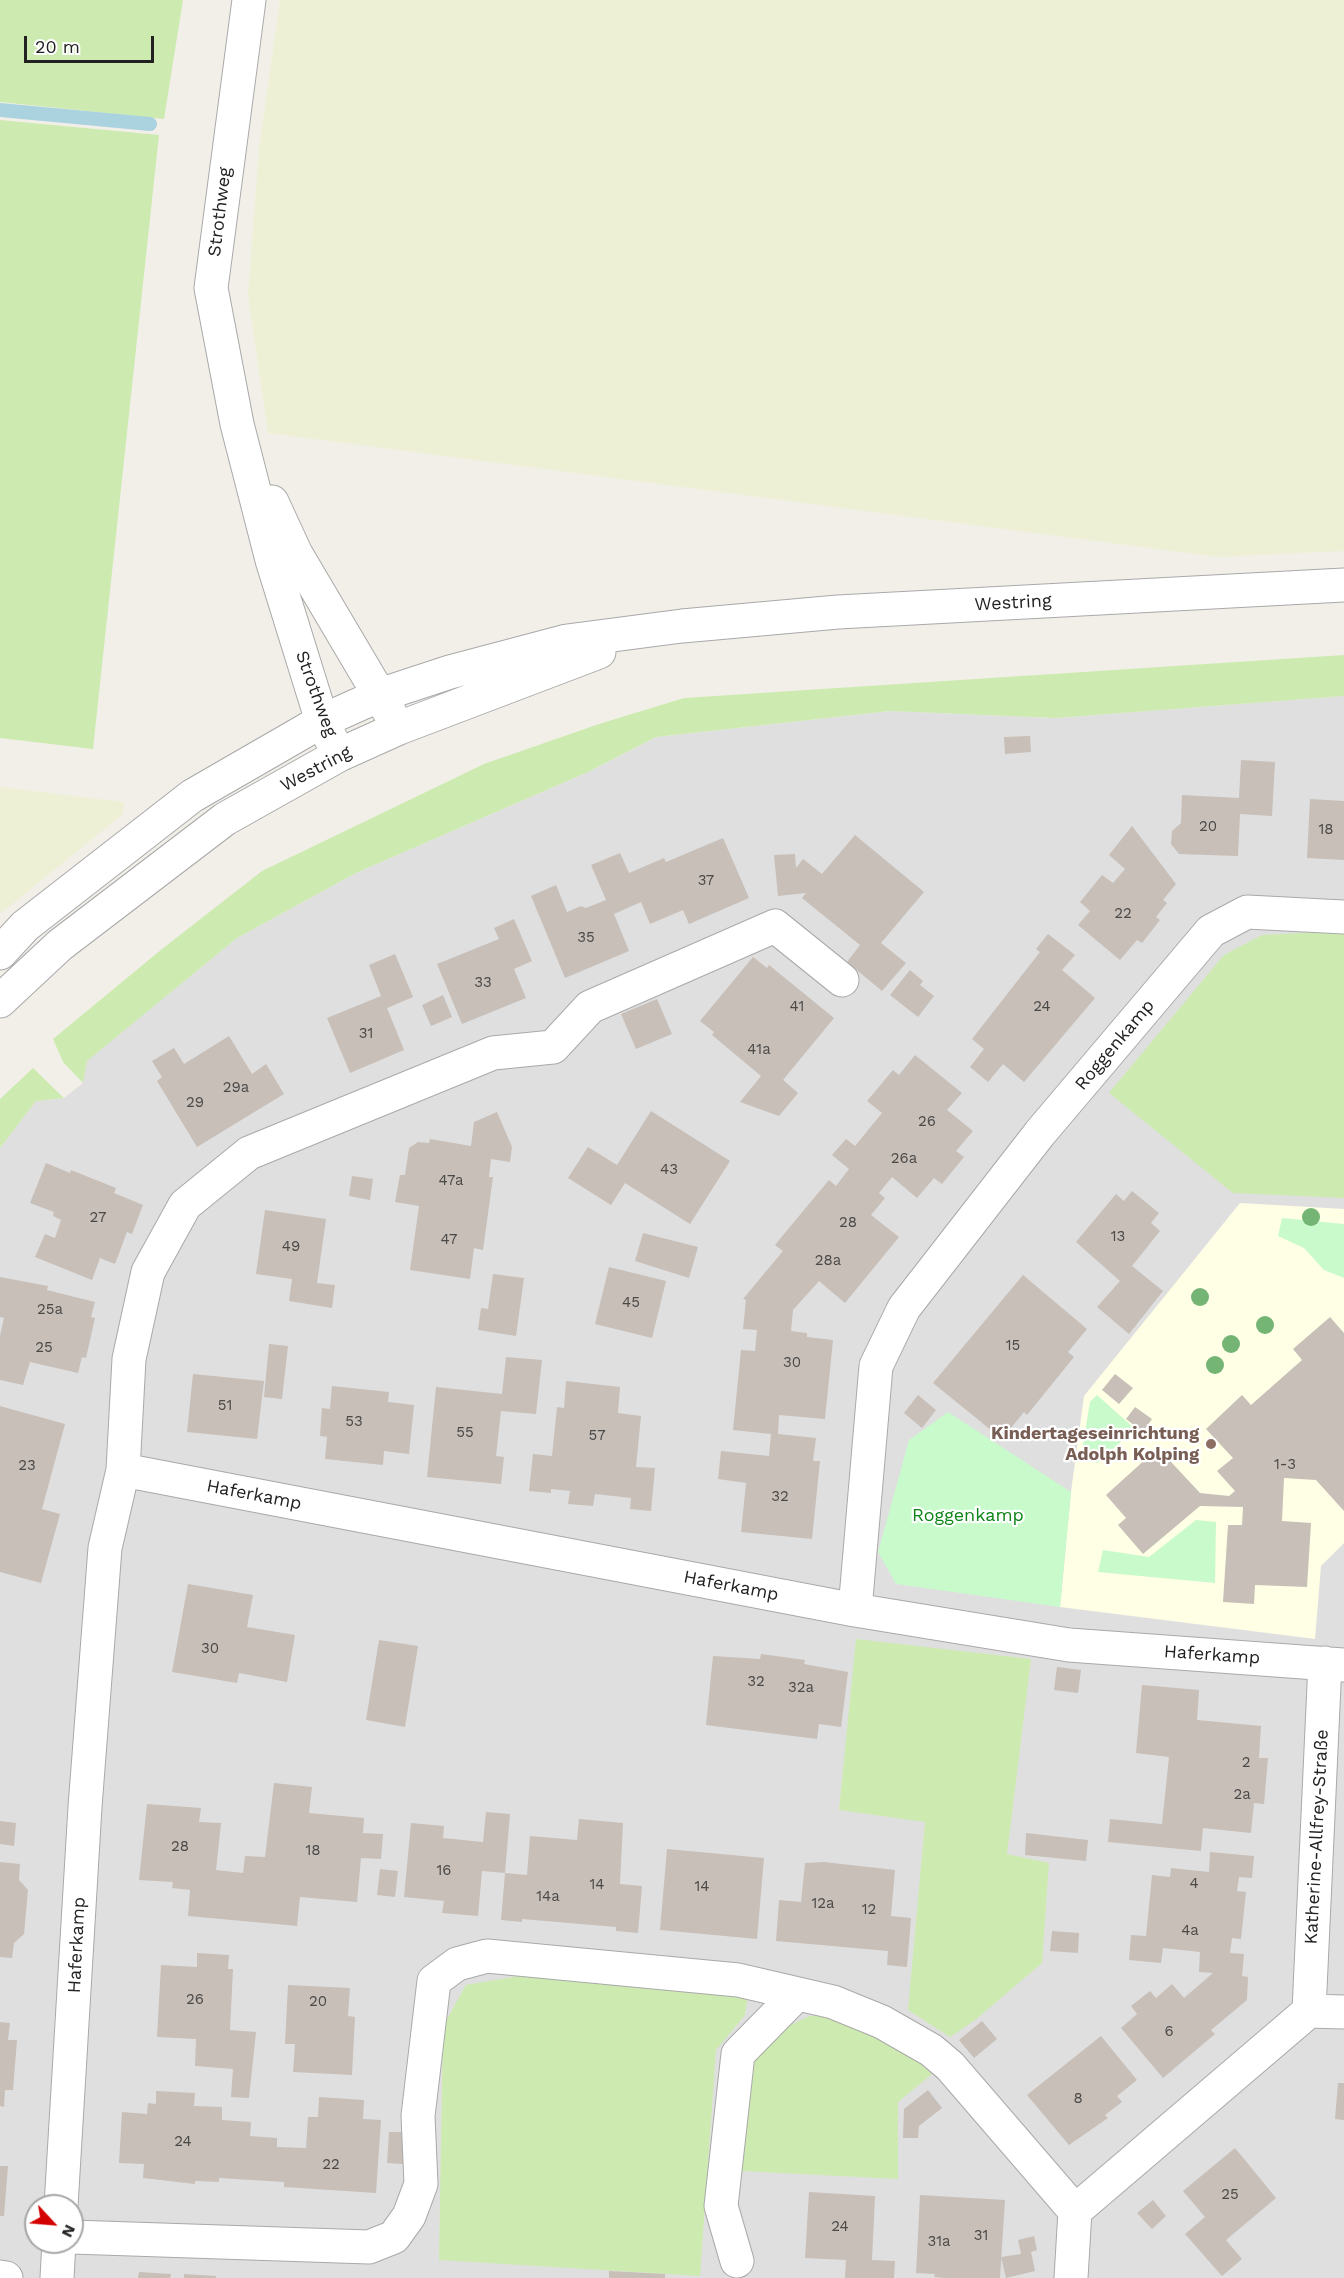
<!DOCTYPE html>
<html>
<head>
<meta charset="utf-8">
<style>
  body { margin:0 }
  #map { position:relative; width:1344px; height:2278px; overflow:hidden; background:#f2efe9; font-family:"Work Sans",sans-serif }
  canvas { display:block }
  .north { position:absolute; left:24px; top:2194px; width:60px; height:60px; box-sizing:border-box; background:#fff; border:2px solid #a7a7a7; border-radius:50%; rotate:116deg; font-size:16px; font-weight:700; line-height:24px; text-align:center; color:#222 }
  .north::after { content:''; display:block; margin:auto; width:21px; height:27px; background:#d40000; clip-path:polygon(50% 0,100% 100%,50% 72%,0 100%) }
  .scale { position:absolute; left:24px; top:36px; width:130px; height:27px; box-sizing:border-box; border:3px solid #222; border-top:0; padding-left:8px; font-size:18px; line-height:21px; white-space:nowrap; color:#222; -webkit-text-stroke:4px #fff; paint-order:stroke }
</style>
</head>
<body>
<div id="map">
<canvas width="1344" height="2278"></canvas>
<div class="north">N</div>
<div class="scale">20 m</div>
</div>
<script>
const ctx = document.querySelector('canvas').getContext('2d');
ctx.lineJoin = 'round';
function paint(path, color) {
  ctx.fillStyle = color;
  ctx.fill(path, 'evenodd');
}
function poly(rows) {
  const path = new Path2D();
  for (const r of rows) {
    path.moveTo(r[0], r[1]);
    for (let i = 2; i < r.length; i += 2) path.lineTo(r[i], r[i + 1]);
  }
  return path;
}
function strokePath(path, color, width, dash) {
  ctx.strokeStyle = color;
  ctx.lineWidth = width;
  ctx.lineCap = dash ? 'butt' : 'round';
  ctx.setLineDash(dash || []);
  ctx.stroke(path);
}
function label(font, color, halo, rows, align = 'center') {
  ctx.font = font + ' "Work Sans",sans-serif';
  ctx.lineWidth = 4.5;
  ctx.setLineDash([]);
  ctx.textBaseline = 'middle';
  ctx.strokeStyle = halo;
  ctx.fillStyle = color;
  for (const [text, x, y, turn = 0] of rows) {
    ctx.save();
    ctx.translate(x, y);
    ctx.rotate((+turn || 0) * Math.PI / 180);
    ctx.textAlign = isNaN(turn) ? turn : align;
    if (halo) ctx.strokeText(text, 0, 0);
    ctx.fillText(text, 0, 0);
    ctx.restore();
  }
}
const residential = poly([
  [1344,696,1344,2278,0,2278,0,1148,36,1101,64,1098,83,1083,86,1061,237,938,356,873,588,772,656,737,890,711,1056,718],
  [36,2206,72,2206,72,2242,36,2242]
]);
const education = poly([
  [1240,1203,1344,1209,1344,1543,1321,1566,1315,1639,1060,1607,1071,1492,1084,1396]
]);
const farmland = poly([
  [280,0,1344,0,1344,551,1218,557,268,433,248,296,259,148],
  [0,787,124,802,123,814,0,914]
]);
const grass = poly([
  [0,0,183,0,164,119,0,102],
  [0,120,159,135,93,749,0,738],
  [1344,655,1344,696,1056,718,890,711,656,737,588,772,356,873,237,938,87,1061,83,1083,63,1062,53,1039,162,949,262,871,484,764,599,724,684,698],
  [1344,931,1344,1198,1233,1193,1109,1093,1224,955,1262,935],
  [33,1068,64,1098,36,1101,0,1148,0,1099],
  [856,1639,1031,1659,1007,1854,1049,1863,1042,1963,975,2020,950,2037,908,2010,925,1822,839,1810],
  [531,1974,748,1995,745,2015,716,2050,700,2276,439,2260,443,2026,466,1985],
  [832,2014,901,2047,932,2074,898,2102,898,2179,741,2171,750,2064,781,2029,810,2016]
]);
const park = poly([
  [1282,1218,1344,1224,1344,1278,1324,1270,1304,1248,1278,1236],
  [1097,1395,1135,1429,1097,1463,1081,1457,1090,1402],
  [948,1412,1071,1492,1060,1607,896,1584,878,1552,909,1440],
  [1196,1520,1216,1522,1215,1583,1098,1572,1103,1550,1149,1557]
]);
const stream = poly([
  [0,110,150,124]
]);
const building = poly([
  [1030,736,1031,752,1005,754,1004,737],
  [1241,760,1275,762,1272,816,1240,814,1238,856,1179,854,1171,844,1172,831,1181,823,1182,795,1239,798],
  [1310,799,1344,801,1344,860,1307,858],
  [1132,826,1176,884,1163,900,1167,903,1156,917,1160,920,1142,943,1137,940,1120,960,1078,925,1090,911,1080,902,1102,875,1113,883,1125,869,1109,855],
  [855,835,924,892,881,943,906,963,882,991,847,962,860,945,802,898,806,893,778,896,774,855,795,854,796,868,803,859,822,874],
  [723,838,749,898,689,924,683,910,650,924,641,902,614,914,629,951,565,978,531,896,556,885,567,912,581,906,586,908,606,900,591,865,620,853,629,873,664,858,666,862],
  [514,919,532,961,514,969,526,998,462,1024,437,964,499,939,494,928],
  [1048,934,1075,955,1062,970,1095,998,1024,1082,1003,1064,988,1082,970,1067,984,1049,972,1039,1040,952,1036,949],
  [395,954,413,997,387,1008,404,1050,350,1073,327,1018,381,996,369,965],
  [753,957,767,968,769,965,834,1018,783,1080,798,1093,779,1116,740,1102,761,1076,712,1035,714,1032,700,1021],
  [910,970,923,981,920,985,934,996,918,1017,890,995],
  [443,995,452,1017,431,1026,422,1005],
  [657,999,672,1034,636,1049,621,1014],
  [229,1036,252,1074,266,1064,284,1094,197,1147,157,1081,162,1077,152,1061,174,1048,184,1064],
  [915,1055,962,1093,947,1110,973,1131,956,1151,964,1157,942,1184,934,1178,917,1198,892,1177,879,1193,885,1198,871,1215,899,1237,845,1303,819,1281,793,1310,791,1331,807,1333,807,1337,833,1340,825,1419,779,1415,778,1434,816,1438,813,1461,820,1461,812,1539,741,1532,746,1483,718,1479,721,1451,769,1456,771,1434,733,1430,741,1350,755,1351,757,1330,743,1329,746,1300,743,1299,783,1251,775,1245,784,1234,829,1180,836,1186,849,1169,832,1155,846,1139,855,1146,882,1113,867,1101,893,1070,899,1075],
  [651,1111,730,1161,690,1224,625,1183,611,1205,568,1178,588,1147,617,1165],
  [497,1112,512,1147,510,1162,491,1159,489,1177,493,1177,483,1250,474,1248,470,1279,410,1270,419,1206,395,1202,400,1175,405,1175,409,1148,418,1142,429,1143,430,1139,471,1146,474,1122],
  [46,1163,70,1173,71,1170,116,1188,114,1193,143,1205,132,1234,127,1232,115,1264,100,1258,92,1280,35,1257,45,1234,55,1238,61,1220,53,1216,54,1212,30,1203],
  [352,1176,373,1179,370,1200,349,1196],
  [1132,1191,1159,1213,1151,1223,1160,1231,1132,1266,1163,1291,1129,1334,1097,1307,1120,1281,1076,1242,1116,1194,1124,1201],
  [265,1210,326,1219,317,1283,335,1285,332,1308,289,1301,292,1279,256,1274],
  [643,1233,698,1247,689,1278,635,1261],
  [609,1267,666,1281,652,1338,595,1324],
  [493,1274,524,1278,516,1336,478,1330,481,1308,488,1309],
  [1023,1275,1087,1329,1068,1352,1074,1357,1027,1415,1024,1412,1002,1439,933,1383],
  [0,1277,48,1286,47,1290,95,1302,91,1317,95,1318,86,1358,82,1357,78,1373,30,1362,23,1385,0,1380,0,1336,4,1318,0,1317],
  [1330,1317,1344,1333,1344,1511,1316,1480,1284,1478,1282,1521,1311,1523,1307,1587,1255,1585,1254,1604,1223,1602,1228,1525,1242,1525,1243,1507,1200,1506,1143,1554,1118,1525,1126,1518,1106,1495,1158,1448,1200,1493,1229,1496,1235,1491,1217,1471,1233,1458,1206,1429,1242,1395,1251,1405,1302,1360,1293,1349],
  [269,1344,288,1346,282,1399,264,1397],
  [506,1357,542,1360,536,1414,501,1411,496,1456,504,1457,501,1484,427,1477,436,1387,502,1394],
  [193,1374,264,1381,257,1439,187,1432],
  [1115,1374,1133,1388,1119,1404,1102,1390],
  [566,1381,620,1387,618,1413,641,1416,636,1467,655,1468,651,1511,630,1509,631,1498,595,1494,593,1506,568,1504,570,1491,551,1489,551,1493,529,1491,533,1454,552,1456,557,1407,564,1408],
  [332,1386,389,1392,388,1402,414,1405,409,1454,384,1451,383,1465,325,1459,327,1437,320,1436,322,1408,330,1409],
  [918,1395,936,1410,922,1428,904,1413],
  [0,1406,65,1424,42,1509,60,1514,41,1583,0,1572],
  [1135,1407,1152,1419,1143,1432,1126,1419],
  [188,1584,253,1595,247,1627,295,1635,287,1682,239,1673,237,1683,172,1672],
  [379,1640,418,1646,405,1727,366,1720],
  [761,1654,805,1660,804,1664,848,1672,841,1727,819,1724,817,1739,706,1725,713,1656,760,1659],
  [1057,1667,1081,1670,1078,1693,1054,1690],
  [1142,1685,1199,1690,1197,1720,1261,1726,1259,1758,1268,1758,1264,1804,1254,1803,1251,1833,1203,1828,1201,1851,1108,1842,1110,1819,1162,1824,1169,1757,1136,1753],
  [274,1783,312,1787,309,1813,364,1818,363,1833,383,1834,381,1859,361,1858,357,1902,300,1897,297,1926,188,1916,190,1890,172,1888,173,1882,139,1880,147,1804,201,1808,199,1822,221,1823,216,1870,243,1873,245,1856,265,1857],
  [486,1812,510,1814,505,1873,527,1875,530,1836,577,1840,579,1819,623,1823,620,1884,642,1886,638,1933,616,1931,616,1927,522,1919,522,1922,501,1920,505,1873,482,1871,478,1916,442,1913,444,1901,404,1897,411,1823,444,1826,443,1838,483,1842],
  [0,1821,16,1823,14,1846,0,1844],
  [1026,1833,1088,1840,1086,1861,1025,1855],
  [667,1849,764,1858,757,1939,660,1930],
  [1210,1852,1254,1856,1252,1878,1239,1877,1237,1891,1246,1892,1241,1939,1232,1938,1230,1953,1244,1954,1242,1976,1248,1977,1247,2000,1211,2030,1215,2034,1163,2078,1121,2028,1137,2014,1131,2006,1150,1991,1156,1998,1172,1984,1184,1998,1213,1973,1199,1972,1200,1952,1163,1948,1161,1963,1129,1960,1131,1935,1146,1936,1152,1875,1170,1877,1171,1868,1209,1872],
  [0,1862,20,1864,19,1880,28,1890,24,1934,14,1943,12,1958,0,1957],
  [824,1862,895,1870,891,1916,911,1918,907,1967,887,1965,888,1951,776,1941,779,1900,801,1902,805,1863],
  [380,1869,398,1871,395,1897,377,1895],
  [1052,1931,1079,1933,1078,1953,1050,1951],
  [197,1953,229,1955,228,1969,233,1969,230,2030,256,2032,249,2098,231,2097,233,2069,195,2066,196,2039,157,2037,161,1965,197,1967],
  [288,1985,350,1988,348,2016,355,2017,352,2075,293,2072,295,2044,285,2044],
  [982,2021,997,2039,974,2058,959,2040],
  [0,2022,10,2023,8,2040,17,2040,13,2090,5,2090,4,2107,0,2106],
  [1101,2036,1137,2080,1117,2096,1122,2102,1105,2115,1108,2118,1069,2145,1027,2095],
  [1338,2083,1344,2083,1344,2120,1335,2119],
  [928,2090,942,2108,919,2126,918,2138,903,2138,904,2109],
  [156,2091,195,2093,194,2106,222,2107,222,2120,251,2122,250,2136,277,2138,277,2147,306,2148,308,2117,318,2117,319,2097,364,2100,363,2119,381,2120,376,2193,284,2187,284,2182,219,2178,219,2182,195,2181,195,2184,143,2178,144,2164,119,2163,122,2112,147,2114,148,2103,156,2104],
  [389,2132,404,2132,403,2164,387,2163],
  [1235,2148,1276,2198,1226,2240,1242,2259,1222,2276,1185,2234,1205,2217,1183,2191],
  [0,2166,8,2166,4,2216,0,2216],
  [809,2192,875,2196,872,2260,895,2261,894,2278,845,2278,846,2260,805,2258],
  [920,2195,1005,2200,1000,2278,946,2278,934,2277,935,2274,916,2273],
  [1153,2200,1166,2216,1152,2229,1137,2213],
  [1034,2236,1037,2250,1031,2252,1035,2271,1006,2278,1001,2257,1021,2254,1018,2240],
  [609,2271,665,2274,665,2278,609,2278],
  [139,2272,171,2274,170,2278,138,2278],
  [184,2274,216,2276,216,2278,184,2278]
]);
const minor = poly([
  [249,0,211,288,237,424,272,560,322,721,332,741],
  [272,502,296,554,390,713],
  [0,953,25,926,192,796,322,721,380,695,450,672,567,641,682,626,838,612,1344,585],
  [0,1001,60,945,225,819,339,755,399,728,599,652],
  [123,1470,129,1359,148,1272,185,1205,249,1153,493,1053,553,1047,590,1007,775,926,842,980],
  [855,1610,876,1366,904,1308,1040,1133,1211,931,1247,912,1344,917],
  [1309,2011,1325,1663],
  [61,2206,85,1807,105,1548,123,1470,855,1610,1069,1645,1344,1665],
  [72,2237,369,2247,394,2237,409,2216,421,2184,418,2116,434,1981,457,1964,487,1956,738,1980,833,2002,882,2022,931,2050,950,2066,1075,2211],
  [737,2261,721,2206,738,2054,796,1995],
  [0,2277,6,2278],
  [57,2278,59,2242],
  [1071,2278,1075,2211,1309,2011,1344,2012]
]);
const trees = [
  [1311,1217],
  [1200,1297],
  [1265,1325],
  [1231,1344],
  [1215,1365]
];
const markers = [
  [1211,1444,6,"#8d6e63"]
];
const numberNames = [
  ["20",1208,827],
  ["18",1326,830],
  ["37",706,881],
  ["22",1123,914],
  ["35",586,938],
  ["33",483,983],
  ["41",797,1007],
  ["24",1042,1007],
  ["31",366,1034],
  ["41a",759,1050],
  ["29a",236,1088],
  ["29",195,1103],
  ["26",927,1122],
  ["26a",904,1159],
  ["43",669,1170],
  ["47a",451,1181],
  ["27",98,1218],
  ["28",848,1223],
  ["13",1118,1237],
  ["47",449,1240],
  ["49",291,1247],
  ["28a",828,1261],
  ["45",631,1303],
  ["25a",50,1310],
  ["15",1013,1346],
  ["25",44,1348],
  ["30",792,1363],
  ["51",225,1406],
  ["53",354,1422],
  ["55",465,1433],
  ["57",597,1436],
  ["1-3",1285,1465],
  ["23",27,1466],
  ["32",780,1497],
  ["30",210,1649],
  ["32",756,1682],
  ["32a",801,1688],
  ["2",1246,1763],
  ["2a",1242,1795],
  ["28",180,1847],
  ["18",313,1851],
  ["16",444,1871],
  ["4",1194,1884],
  ["14",597,1885],
  ["14",702,1887],
  ["14a",548,1897],
  ["12a",823,1904],
  ["12",869,1910],
  ["4a",1190,1931],
  ["26",195,2000],
  ["20",318,2002],
  ["6",1169,2032],
  ["8",1078,2099],
  ["24",183,2142],
  ["22",331,2165],
  ["25",1230,2195],
  ["24",840,2227],
  ["31",981,2236],
  ["31a",939,2242]
];
const streetNames = [
  ["Strothweg",220,212,-83],
  ["Westring",1013,603,-3],
  ["Strothweg",316,694,70],
  ["Westring",316,769,-28],
  ["Roggenkamp",1115,1045,-50],
  ["Haferkamp",254,1495,11],
  ["Haferkamp",731,1586,11],
  ["Haferkamp",1212,1655,4],
  ["Katherine-Allfrey-Straße",1317,1837,-87],
  ["Haferkamp",77,1945,-87]
];
const educationNames = [
  ["Kindertageseinrichtung",1199,1434],
  ["Adolph Kolping",1199,1455]
];
const parkNames = [
  ["Roggenkamp",968,1516]
];
paint(residential, '#e0dfdf');
paint(education, '#ffffe5');
paint(farmland, '#eef0d5');
paint(grass, '#cdebb0');
paint(park, '#c8facc');
strokePath(stream, '#aad3df', 14);
paint(building, '#c7bfb8');
strokePath(minor, '#a9a9a9', 35);
strokePath(minor, '#fff', 33);
ctx.fillStyle = '#74b475';
for (const [x, y] of trees) {
  ctx.beginPath();
  ctx.arc(x, y, 9, 0, 2 * Math.PI);
  ctx.fill();
}
for (const [x, y, r, color] of markers) {
  const dot = new Path2D();
  dot.arc(x, y, r, 0, 2 * Math.PI);
  ctx.fillStyle = color;
  ctx.fill(dot);
  strokePath(dot, '#fff', 2);
}
label('15px', '#4b4948', null, numberNames);
label('18px', '#222', '#fff', streetNames);
label('bold 18px', '#785e54', '#fff', educationNames, 'right');
label('18px', '#0c8416', '#fff', parkNames);
</script>
</body>
</html>
